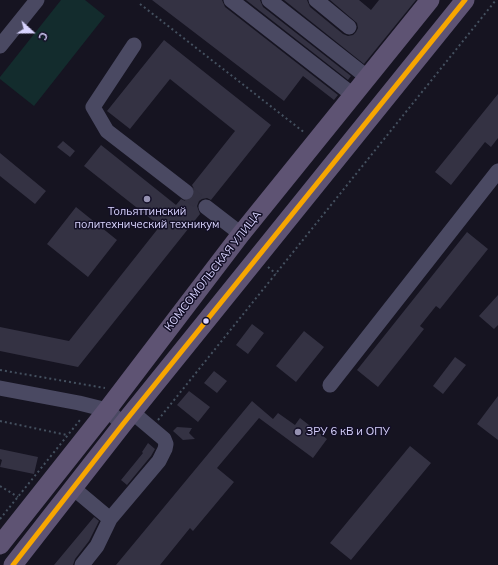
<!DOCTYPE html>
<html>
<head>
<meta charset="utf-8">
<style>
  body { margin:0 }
  #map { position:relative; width:498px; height:565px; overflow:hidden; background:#161421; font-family:Mulish,sans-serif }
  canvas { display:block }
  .north { position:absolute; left:12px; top:12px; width:40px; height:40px; -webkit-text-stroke:3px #130f26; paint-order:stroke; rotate:111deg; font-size:11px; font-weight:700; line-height:16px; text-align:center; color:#d9d4ff }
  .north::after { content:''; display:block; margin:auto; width:14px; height:18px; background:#d9d4ff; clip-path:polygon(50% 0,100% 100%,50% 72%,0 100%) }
</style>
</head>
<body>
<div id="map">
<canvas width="498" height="565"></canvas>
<div class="north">С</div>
</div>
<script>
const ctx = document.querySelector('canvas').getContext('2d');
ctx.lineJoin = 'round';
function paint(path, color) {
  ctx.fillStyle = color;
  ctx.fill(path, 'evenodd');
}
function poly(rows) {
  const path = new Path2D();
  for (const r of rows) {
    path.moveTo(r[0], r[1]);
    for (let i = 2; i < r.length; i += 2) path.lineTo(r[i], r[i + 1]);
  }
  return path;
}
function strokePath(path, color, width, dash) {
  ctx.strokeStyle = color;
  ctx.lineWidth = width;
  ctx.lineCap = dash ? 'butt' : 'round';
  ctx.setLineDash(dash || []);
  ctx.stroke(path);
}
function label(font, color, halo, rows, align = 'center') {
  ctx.font = font + ' Mulish,sans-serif';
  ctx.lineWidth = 3;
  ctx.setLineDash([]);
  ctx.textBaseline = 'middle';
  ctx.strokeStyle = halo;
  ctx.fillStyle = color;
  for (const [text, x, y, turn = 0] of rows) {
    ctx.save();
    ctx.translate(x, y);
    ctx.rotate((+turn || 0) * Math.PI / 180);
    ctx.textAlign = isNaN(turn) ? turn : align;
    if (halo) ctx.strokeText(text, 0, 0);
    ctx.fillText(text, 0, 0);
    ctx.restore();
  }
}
const green = poly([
  [61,0,85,0,105,16,34,106,0,79,0,77]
]);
const building = poly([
  [152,0,222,0,225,7,338,95,334,100,303,76,284,101],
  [246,0,260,0,263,7,351,76,348,80],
  [284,0,307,0,310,7,343,34,348,36,353,35,356,32,358,28,357,23,330,0,359,0,371,10,379,0,416,0,364,64],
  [164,40,271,125,211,200,207,198,202,199,199,201,197,206,200,214,78,367,0,351,0,327,69,341,160,226,84,166,101,145,176,205,181,199,185,201,189,200,193,198,195,193,194,189,192,185,235,131,170,79,130,129,107,111],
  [498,94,498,138,491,147,485,142,451,185,435,172],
  [63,141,75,151,70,157,57,147],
  [0,153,46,191,35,204,0,176],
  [76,207,117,240,88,277,47,244],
  [467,232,488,249,440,309,436,306,420,326,424,329,378,387,357,370],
  [498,295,498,325,494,329,479,316],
  [252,324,264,333,248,354,236,345],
  [304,331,324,347,296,382,276,366],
  [455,357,466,365,443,394,433,386],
  [214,371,227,381,217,393,204,383],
  [189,391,210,407,198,422,177,405],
  [498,396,498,440,477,424],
  [252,401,273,419,278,413,295,425,300,418,327,439,313,458,259,418,217,468,234,482,193,531,190,528,160,565,116,565],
  [177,427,192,428,189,433,195,439,183,440,173,431],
  [148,443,155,449,151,456,127,485,121,480,143,453,142,452],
  [410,446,431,463,351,560,330,543],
  [0,449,38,457,34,474,0,467,2,460,0,459],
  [94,517,99,521,89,541,75,559,73,565,54,565]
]);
const minorTunnel = poly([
  [186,192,206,207]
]);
const path = poly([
  [140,4,305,133],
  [268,267,276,274],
  [0,370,105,388],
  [158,420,496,0],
  [0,421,67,435],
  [0,486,18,497],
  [0,519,80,420]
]);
const minor = poly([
  [231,0,353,95],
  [269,0,367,77],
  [316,0,349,27],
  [134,45,93,107,107,131,186,192],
  [0,46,37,0],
  [206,207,241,234],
  [330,385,498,171],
  [0,388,79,403,107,410,123,424],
  [73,488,110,519,97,546,82,565],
  [110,519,159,461,165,449,166,444,164,439,132,412]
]);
const major = poly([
  [0,545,107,410,241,234,430,0],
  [13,565,123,424,465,0]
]);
const bus1 = poly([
  [13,565,123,424,465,0]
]);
const markers = [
  [147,199,4,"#9591b1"],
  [206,321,3.5,"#d9d4ff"],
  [298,432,4,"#9591b1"]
];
const poiNames = [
  ["Тольяттинский",147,212],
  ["политехнический техникум",147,225],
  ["ЗРУ 6 кВ и ОПУ",306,432,"left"]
];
const streetNames = [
  ["КОМСОМОЛЬСКАЯ УЛИЦА",213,271,-52]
];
paint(green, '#132c2d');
paint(building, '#343243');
strokePath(minorTunnel, '#333142', 15, [15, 8]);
strokePath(path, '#44505f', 2, [2, 3]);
strokePath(minor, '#4a4962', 15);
strokePath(major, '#5e5373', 19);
strokePath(bus1, '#f7a600', 5);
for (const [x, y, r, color] of markers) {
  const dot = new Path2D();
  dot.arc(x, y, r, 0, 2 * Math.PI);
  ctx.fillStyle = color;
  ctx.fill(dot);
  strokePath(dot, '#130f26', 1.5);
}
label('11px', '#d9d4ff', '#130f26', poiNames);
label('11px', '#d9d4ff', '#130f26', streetNames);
</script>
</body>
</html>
